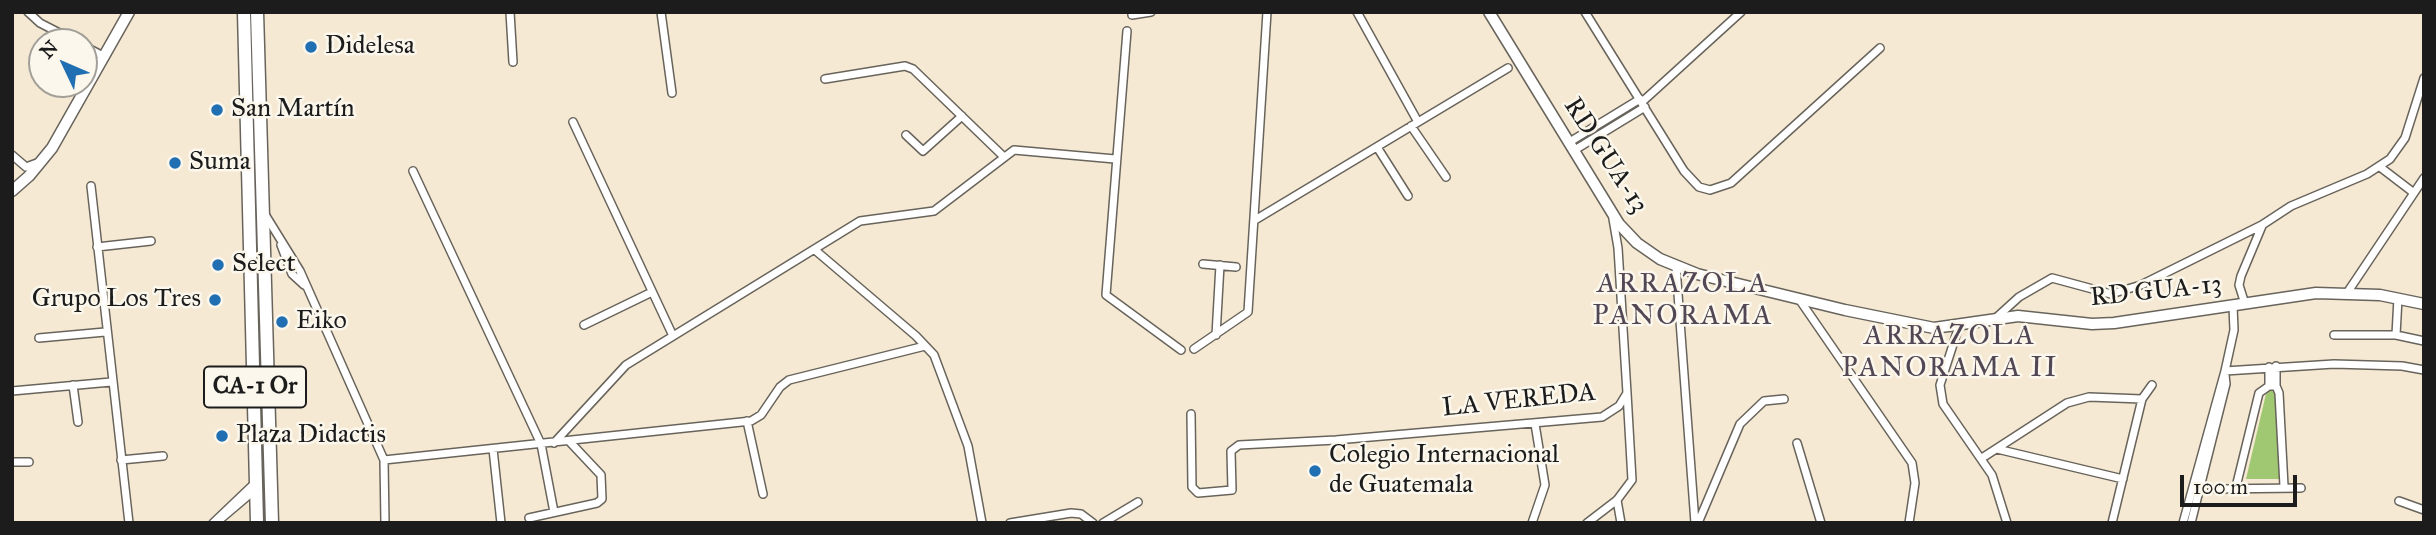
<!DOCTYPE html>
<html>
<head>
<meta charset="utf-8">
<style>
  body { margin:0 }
  #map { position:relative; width:2436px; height:535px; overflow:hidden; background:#f6e9d3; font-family:"IM FELL Great Primer",serif }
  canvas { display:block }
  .frame { position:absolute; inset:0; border:14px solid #1c1c1c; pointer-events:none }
  .north { position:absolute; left:28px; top:28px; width:70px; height:70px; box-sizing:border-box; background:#fbf7ec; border:2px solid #a29f99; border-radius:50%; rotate:314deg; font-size:19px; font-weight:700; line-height:28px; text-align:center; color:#1c1c1c }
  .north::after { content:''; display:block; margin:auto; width:24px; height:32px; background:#1f6fb2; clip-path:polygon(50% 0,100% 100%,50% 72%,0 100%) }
  .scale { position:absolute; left:2180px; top:475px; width:117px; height:32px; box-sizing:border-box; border:4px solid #1c1c1c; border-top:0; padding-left:9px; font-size:21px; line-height:24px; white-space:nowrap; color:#1c1c1c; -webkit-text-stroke:5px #fbf7ec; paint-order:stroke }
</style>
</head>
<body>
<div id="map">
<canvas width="2436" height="535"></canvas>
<div class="frame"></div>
<div class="north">N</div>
<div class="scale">100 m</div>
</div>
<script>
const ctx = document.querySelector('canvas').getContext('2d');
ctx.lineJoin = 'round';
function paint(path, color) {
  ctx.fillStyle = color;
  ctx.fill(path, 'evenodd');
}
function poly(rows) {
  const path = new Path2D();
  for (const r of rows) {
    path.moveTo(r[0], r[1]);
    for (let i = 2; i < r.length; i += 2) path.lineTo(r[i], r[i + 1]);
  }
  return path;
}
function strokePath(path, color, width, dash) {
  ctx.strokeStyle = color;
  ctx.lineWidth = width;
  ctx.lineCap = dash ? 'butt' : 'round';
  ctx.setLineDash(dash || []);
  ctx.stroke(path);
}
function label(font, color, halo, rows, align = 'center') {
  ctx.font = font + ' "IM FELL Great Primer",serif';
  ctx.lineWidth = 5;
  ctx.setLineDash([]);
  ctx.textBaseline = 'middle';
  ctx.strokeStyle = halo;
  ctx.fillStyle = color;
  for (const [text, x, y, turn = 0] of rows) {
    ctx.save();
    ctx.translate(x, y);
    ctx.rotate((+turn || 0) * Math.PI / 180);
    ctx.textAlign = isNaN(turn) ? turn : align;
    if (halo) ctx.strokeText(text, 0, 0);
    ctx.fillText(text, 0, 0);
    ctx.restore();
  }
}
const green = poly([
  [2271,390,2279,396,2279,479,2246,479,2266,394]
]);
const minor = poly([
  [28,12,40,23,77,42],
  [510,12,513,62],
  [661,12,672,93],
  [1132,12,1132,15,1151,12],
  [1357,12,1418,122],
  [1585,12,1684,171,1699,187,1710,190,1731,183,1880,48],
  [1127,31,1106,295,1181,350],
  [84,46,105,57],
  [825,79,905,66,913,69,1003,156],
  [1642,102,1741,12],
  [573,122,673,336],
  [1411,126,1446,177],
  [906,135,923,151,962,116],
  [1568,143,1640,99],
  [1377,147,1408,196],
  [1573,151,1645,107],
  [12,155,26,167,37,163],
  [2380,167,2414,193],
  [413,171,541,444,554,512],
  [91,186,129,523],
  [266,216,300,271,384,460,385,523],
  [1255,220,1508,68],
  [281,245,292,274,304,285],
  [97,247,151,241],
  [815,250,916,336,934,355,968,446,982,523],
  [1203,264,1236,267],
  [1676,267,1695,523],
  [2347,293,2424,178],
  [1799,299,1912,463,1915,483,1909,523],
  [2245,304,2239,285,2241,276,2262,226],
  [1997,317,2019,297,2052,278,2111,294,2141,285,2262,225,2291,206,2367,174,2390,159,2405,138,2424,78],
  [584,325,652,292],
  [1959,326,1940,385,1943,404,1992,475,2007,523],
  [1216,335,1220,265],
  [2334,335,2396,335,2424,341],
  [2396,335,2398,298],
  [39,338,105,332],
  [1194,349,1248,312,1267,12],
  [2225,371,2334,364,2402,366,2424,370],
  [73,385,78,422],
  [2269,386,2269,367],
  [2276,386,2276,366],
  [12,391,111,382],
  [1191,414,1192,487,1198,493,1232,490,1231,451,1239,445,1336,440,1602,417,1619,406,1627,393,1618,248,1613,219],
  [747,421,763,494],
  [554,443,626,365,860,221,934,211,1014,150,1115,159],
  [1797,443,1821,523],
  [493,449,501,523],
  [1997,449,2123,479],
  [1982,458,2067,403,2089,397,2142,399],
  [121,460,163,456],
  [384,460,751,421,761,415,780,387,789,380,925,346],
  [12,462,29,462],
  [2236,487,2259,393,2269,386,2276,386,2279,393,2284,486],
  [2212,489,2301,488],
  [1617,500,1621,523],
  [2399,501,2424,510],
  [529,518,597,503,602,499,601,475,569,441],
  [217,522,256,489],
  [213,523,256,482],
  [1010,523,1071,513,1081,514,1093,523],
  [1103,523,1138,502],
  [1532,523,1545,485,1535,424],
  [1587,523,1617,500,1632,480,1627,393],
  [1698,523,1740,424,1764,401,1784,399],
  [2112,523,2142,399,2152,385],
  [2183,523,2225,371,2234,330,2233,306],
  [2191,523,2226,384,2225,375]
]);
const primary = poly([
  [1489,12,1619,224,1637,243,1660,259,1697,274,1845,310,1934,328,2018,316,2092,324,2114,323,2316,293,2380,295,2424,304],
  [12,191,29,176,52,148,129,12]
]);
const trunk = poly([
  [244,12,257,523],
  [257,12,272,523]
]);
const markers = [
  [311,47,7,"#1f6fb2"],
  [217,110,7,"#1f6fb2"],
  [175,163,7,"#1f6fb2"],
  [218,265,7,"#1f6fb2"],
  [215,300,7,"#1f6fb2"],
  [282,322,7,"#1f6fb2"],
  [222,436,7,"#1f6fb2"],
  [1315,471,7,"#1f6fb2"]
];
const shields = [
  [255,387,102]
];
const shieldNames = [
  ["CA-1 Or",255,387]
];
const poiNames = [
  ["Didelesa",325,47],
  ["San Martín",231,110],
  ["Suma",189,163],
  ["Select",232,265],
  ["Grupo Los Tres",201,300,"right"],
  ["Eiko",296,322],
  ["Plaza Didactis",236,436],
  ["Colegio Internacional",1329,456],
  ["de Guatemala",1329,486]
];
const streetNames = [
  ["RD GUA-13",1605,156,57],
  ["RD GUA-13",2156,292,-6],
  ["LA VEREDA",1519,401,-6]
];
const neighbourhoodNames = [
  ["ARRAZOLA",1683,285],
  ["PANORAMA",1683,317],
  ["ARRAZOLA",1950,337],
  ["PANORAMA II",1950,369]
];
paint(green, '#a0c772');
strokePath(minor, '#68645c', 10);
strokePath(primary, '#68645c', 13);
strokePath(trunk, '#68645c', 15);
strokePath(minor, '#fff', 7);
strokePath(primary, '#fff', 10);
strokePath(trunk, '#fff', 12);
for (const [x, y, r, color] of markers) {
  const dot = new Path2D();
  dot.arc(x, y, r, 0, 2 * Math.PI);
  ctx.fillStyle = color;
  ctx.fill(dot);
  strokePath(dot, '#fbf7ec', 2.5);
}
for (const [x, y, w] of shields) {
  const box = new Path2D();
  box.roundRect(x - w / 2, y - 20.5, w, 41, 5);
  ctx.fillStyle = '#fbf7ec';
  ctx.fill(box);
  strokePath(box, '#1c1c1c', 2);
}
label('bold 24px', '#1c1c1c', null, shieldNames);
label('26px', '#1c1c1c', '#fbf7ec', poiNames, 'left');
label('26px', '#1c1c1c', '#fbf7ec', streetNames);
ctx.letterSpacing = '2px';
label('28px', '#524855', '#fbf7ec', neighbourhoodNames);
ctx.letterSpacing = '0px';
</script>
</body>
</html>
